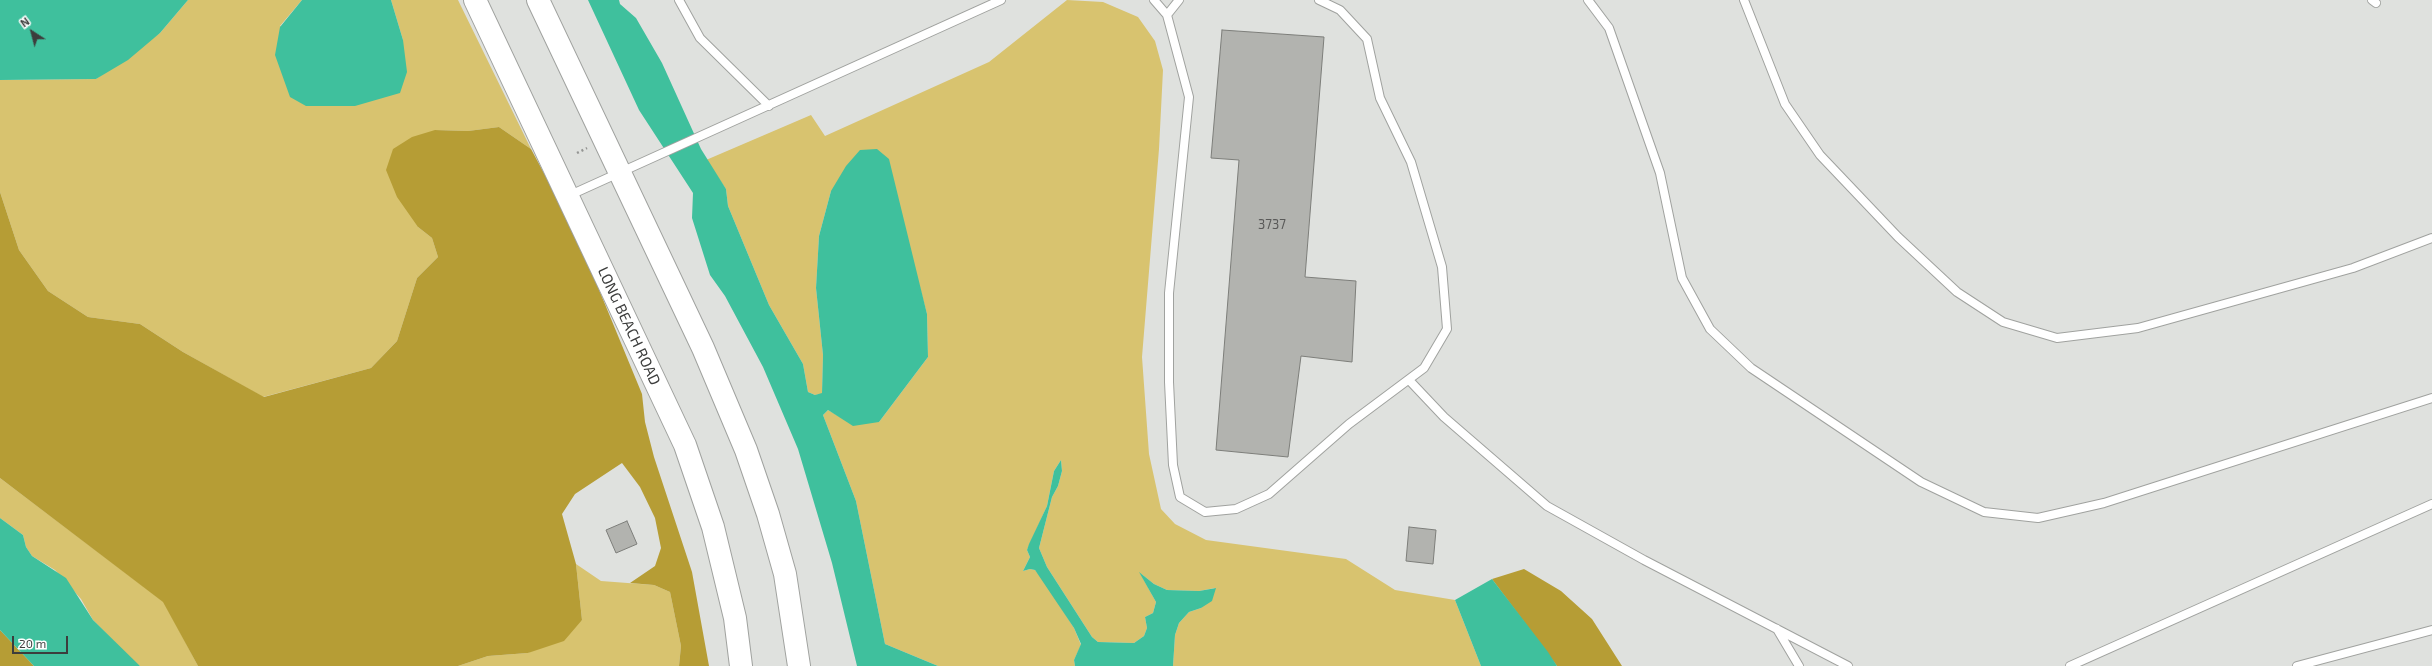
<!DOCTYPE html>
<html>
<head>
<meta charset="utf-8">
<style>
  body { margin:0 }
  #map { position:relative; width:2432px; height:666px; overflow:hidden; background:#dfe1de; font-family:"Exo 2",sans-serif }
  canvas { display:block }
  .north { position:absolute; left:12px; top:12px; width:40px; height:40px; -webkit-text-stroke:3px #fff; paint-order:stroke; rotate:324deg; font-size:11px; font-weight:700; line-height:16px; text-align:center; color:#3c3d3c }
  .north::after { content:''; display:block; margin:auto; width:14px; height:18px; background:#3c3d3c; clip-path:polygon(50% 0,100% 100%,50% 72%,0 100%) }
  .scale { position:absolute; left:12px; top:636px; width:56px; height:18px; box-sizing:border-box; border:2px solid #3c3d3c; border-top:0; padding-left:5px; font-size:12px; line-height:14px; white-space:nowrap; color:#3c3d3c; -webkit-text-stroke:3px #fff; paint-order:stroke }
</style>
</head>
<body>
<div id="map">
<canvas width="2432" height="666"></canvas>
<div class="north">N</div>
<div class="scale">20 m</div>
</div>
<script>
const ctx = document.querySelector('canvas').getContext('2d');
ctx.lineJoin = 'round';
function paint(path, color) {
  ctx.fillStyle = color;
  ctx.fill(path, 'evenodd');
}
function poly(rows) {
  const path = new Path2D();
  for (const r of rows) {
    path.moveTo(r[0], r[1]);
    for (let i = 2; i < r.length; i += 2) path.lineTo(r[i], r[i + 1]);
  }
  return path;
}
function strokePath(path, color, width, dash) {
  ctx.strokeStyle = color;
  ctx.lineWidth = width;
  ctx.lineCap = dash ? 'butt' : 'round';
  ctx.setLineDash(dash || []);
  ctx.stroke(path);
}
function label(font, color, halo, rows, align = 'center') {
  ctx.font = font + ' "Exo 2",sans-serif';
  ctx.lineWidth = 3.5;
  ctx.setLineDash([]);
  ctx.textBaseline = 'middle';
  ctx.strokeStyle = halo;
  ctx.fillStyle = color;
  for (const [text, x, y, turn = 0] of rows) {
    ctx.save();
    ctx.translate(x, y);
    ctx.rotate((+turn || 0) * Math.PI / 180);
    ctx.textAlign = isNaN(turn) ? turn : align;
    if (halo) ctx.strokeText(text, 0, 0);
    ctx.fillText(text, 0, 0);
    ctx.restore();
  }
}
const green = poly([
  [188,0,302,0,280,26,403,40,391,0,458,0,531,149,499,127,468,131,435,130,418,227,432,238,438,257,417,278,397,341,371,368,263,397,183,352,140,324,88,317,48,291,19,250,0,192,0,80,96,79,160,33],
  [1067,0,1103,2,1138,17,1155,41,1163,70,1159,149,1142,357,1149,454,1161,509,1175,524,1206,540,1346,559,1395,590,1455,600,1481,666,1173,666,1175,635,1179,623,1189,612,1201,608,1215,588,1199,591,1167,590,1154,584,1140,573,1156,602,1153,613,1145,617,1147,628,1144,636,1134,643,1098,642,1092,637,1047,567,1039,548,1052,497,1058,486,1062,471,1061,460,1054,471,1047,506,1027,550,1030,557,1023,571,1030,569,1035,570,1043,579,1074,628,1081,645,1074,660,1075,666,938,666,885,644,856,501,823,415,828,410,840,417,879,422,928,357,927,314,908,243,831,191,819,236,816,288,823,355,822,394,815,395,808,392,803,364,769,305,728,206,726,189,706,160,811,115,825,136,989,62],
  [0,478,164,602,198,666,140,666,133,661,93,620,81,599,55,570,32,556,26,547,23,535,0,518],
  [576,564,601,581,654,585,670,592,681,646,679,666,458,666,488,656,528,653,582,620]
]);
const forest = poly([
  [499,127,531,149,574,229,642,394,645,422,654,457,692,572,709,666,679,666,681,646,670,592,654,585,630,583,655,566,661,548,655,518,640,487,622,463,575,494,562,514,576,564,582,620,564,641,528,653,488,656,458,666,198,666,163,602,0,478,0,192,19,250,48,291,88,317,140,324,183,352,264,397,371,368,397,341,417,278,438,257,432,238,418,227,397,197,386,170,393,149,412,137,435,130,468,131],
  [1524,569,1561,591,1592,619,1622,666,1557,666,1492,579],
  [0,630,34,666,0,666]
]);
const water = poly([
  [0,0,188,0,160,33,128,60,96,79,0,80],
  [302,0,391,0,403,40,407,72,400,93,355,106,306,106,290,97,275,55,280,27],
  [588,0,619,0,620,4,636,18,662,63,701,149,726,189,728,206,769,305,803,364,808,392,815,395,822,393,823,355,816,288,819,236,831,191,846,166,860,150,877,149,889,159,927,314,928,357,879,422,853,426,828,410,823,415,856,501,885,644,938,666,857,666,832,563,798,449,763,367,725,296,710,275,692,218,693,193,639,110],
  [1061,460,1062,471,1058,486,1052,497,1039,548,1047,567,1092,637,1098,642,1134,643,1144,636,1147,628,1145,617,1153,613,1156,602,1139,572,1154,584,1167,590,1199,591,1216,588,1212,601,1201,608,1189,612,1179,623,1175,635,1173,666,1075,666,1074,660,1081,644,1074,628,1035,570,1030,569,1023,571,1030,557,1027,550,1029,544,1047,506,1054,471],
  [0,518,23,535,26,547,32,556,66,578,93,620,140,666,34,666,0,630],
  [1492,579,1548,652,1557,666,1481,666,1455,600]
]);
const building = poly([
  [1222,30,1324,37,1305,277,1356,281,1352,362,1301,356,1288,457,1216,450,1239,160,1211,158,1222,30],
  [627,521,637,544,616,553,606,530,627,521],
  [1409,527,1436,530,1433,564,1406,561,1409,527]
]);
const path = poly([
  [577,153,587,148]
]);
const service = poly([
  [679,0,700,38,769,106],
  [1154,0,1167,15,1189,97,1169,293,1169,382,1173,465,1180,497,1205,512,1236,509,1269,494,1349,424,1424,368,1447,329,1442,267,1411,162,1380,98,1367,39,1340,10,1319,0],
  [1588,0,1609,28,1660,173,1682,278,1710,329,1751,368,1921,482,1984,512,2038,518,2104,503,2432,398],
  [1744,0,1785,104,1820,155,1898,237,1957,292,2003,322,2057,338,2138,328,2353,268,2432,238],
  [2372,0,2376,3],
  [1167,15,1179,0],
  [568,196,1001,0],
  [1409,380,1444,417,1547,506,1644,560,1848,666],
  [1777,629,1799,666],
  [2070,666,2432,504],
  [2297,666,2432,630]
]);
const primary = poly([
  [475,0,685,445,713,527,735,618,741,666],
  [538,0,703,348,746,450,768,514,785,574,799,666]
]);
const numberNames = [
  ["3737",1272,225]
];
const streetNames = [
  ["LONG BEACH ROAD",629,326,65]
];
paint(green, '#d8c36f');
paint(forest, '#b69d35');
paint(water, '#3fc09d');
paint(building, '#b2b3af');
strokePath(building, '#7d7e7a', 1);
strokePath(service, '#a0a29f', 10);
strokePath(primary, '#a0a29f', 24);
strokePath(path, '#949593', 2.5, [2, 3]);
strokePath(service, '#fff', 8);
strokePath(primary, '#fff', 22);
label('13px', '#5a5a59', null, numberNames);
label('15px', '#3c3d3c', '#fff', streetNames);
</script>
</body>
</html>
